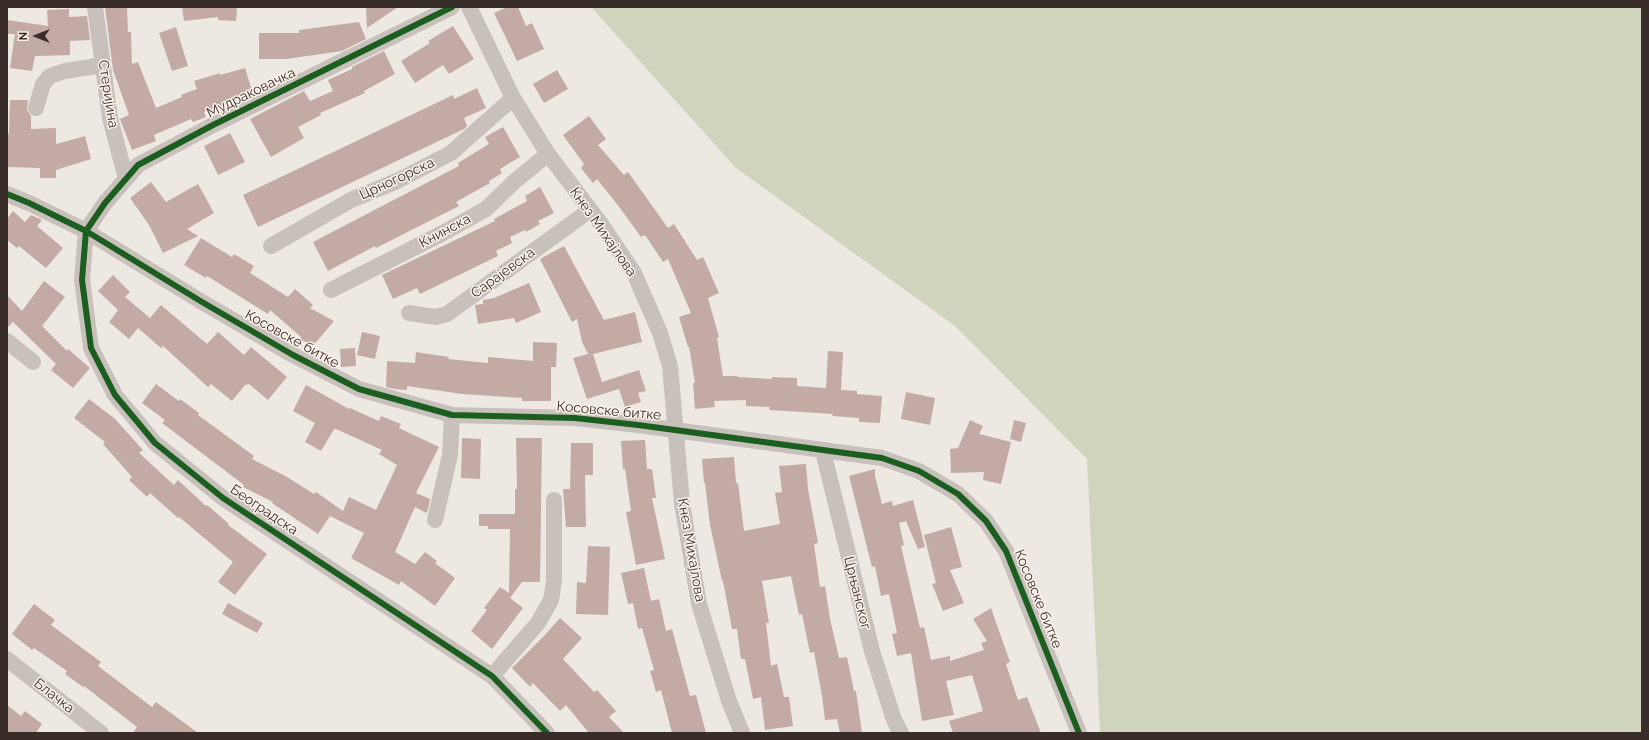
<!DOCTYPE html>
<html>
<head>
<meta charset="utf-8">
<style>
  body { margin:0 }
  #map { position:relative; width:1649px; height:740px; overflow:hidden; background:#eee8e3; font-family:Raleway,sans-serif }
  canvas { display:block }
  .frame { position:absolute; inset:0; border:8px solid #392d29; pointer-events:none }
  .north { position:absolute; left:16px; top:16px; width:40px; height:40px; -webkit-text-stroke:3px #fbf2ea; paint-order:stroke; rotate:270deg; font-size:11px; font-weight:700; line-height:16px; text-align:center; color:#392d29 }
  .north::after { content:''; display:block; margin:auto; width:14px; height:18px; background:#392d29; clip-path:polygon(50% 0,100% 100%,50% 72%,0 100%) }
</style>
</head>
<body>
<div id="map">
<canvas width="1649" height="740"></canvas>
<div class="frame"></div>
<div class="north">N</div>
</div>
<script>
const ctx = document.querySelector('canvas').getContext('2d');
ctx.lineJoin = 'round';
function paint(path, color) {
  ctx.fillStyle = color;
  ctx.fill(path, 'evenodd');
}
function poly(rows) {
  const path = new Path2D();
  for (const r of rows) {
    path.moveTo(r[0], r[1]);
    for (let i = 2; i < r.length; i += 2) path.lineTo(r[i], r[i + 1]);
  }
  return path;
}
function strokePath(path, color, width, dash) {
  ctx.strokeStyle = color;
  ctx.lineWidth = width;
  ctx.lineCap = dash ? 'butt' : 'round';
  ctx.setLineDash(dash || []);
  ctx.stroke(path);
}
function label(font, color, halo, rows, align = 'center') {
  ctx.font = font + ' Raleway,sans-serif';
  ctx.lineWidth = 3;
  ctx.setLineDash([]);
  ctx.textBaseline = 'middle';
  ctx.strokeStyle = halo;
  ctx.fillStyle = color;
  for (const [text, x, y, turn = 0] of rows) {
    ctx.save();
    ctx.translate(x, y);
    ctx.rotate((+turn || 0) * Math.PI / 180);
    ctx.textAlign = isNaN(turn) ? turn : align;
    if (halo) ctx.strokeText(text, 0, 0);
    ctx.fillText(text, 0, 0);
    ctx.restore();
  }
}
const green = poly([
  [591,7,1642,7,1642,733,1100,733,1087,459,955,326,736,168]
]);
const building = poly([
  [105,7,127,7,128,32,131,32,132,64,138,62,156,108,182,97,181,95,197,89,194,81,220,73,220,75,245,68,253,94,229,101,230,103,204,112,206,117,193,122,191,119,154,135,156,141,132,150,120,119,129,115,113,70],
  [182,7,237,7,236,21,218,20,218,17,184,21],
  [366,7,398,7,367,28],
  [507,7,518,7,526,26,532,23,544,49,517,61,494,13],
  [69,9,69,17,87,16,90,40,70,41,70,55,35,56,32,71,10,68,15,34,7,34,7,20,48,26,47,10],
  [359,22,366,39,342,51,286,59,259,59,259,33,299,33,299,30],
  [453,26,474,59,449,74,443,65,415,83,401,61,430,43,428,41],
  [176,27,188,66,172,71,159,33],
  [384,51,395,74,364,91,365,93,320,113,321,115,298,127,304,138,271,157,250,119,304,91,310,101,333,91,328,80,352,69,352,67],
  [557,70,568,89,544,103,533,84],
  [477,88,486,108,464,118,467,126,464,129,258,227,243,195,453,95,454,99],
  [10,100,28,100,27,110,31,116,31,129,56,128,56,144,85,136,91,159,56,170,56,178,40,178,40,168,7,167,7,134,9,134],
  [589,116,606,139,598,145,624,175,628,172,668,228,674,224,697,260,703,257,719,293,708,298,719,337,717,338,723,376,737,376,738,377,772,379,772,377,797,378,797,386,826,388,828,351,843,352,841,390,857,391,857,394,882,396,880,423,859,422,859,418,832,416,833,414,769,410,770,407,746,406,746,400,714,401,715,407,695,409,693,383,695,383,689,346,688,347,679,317,691,313,668,259,663,262,645,235,641,237,620,208,597,179,593,183,581,168,584,164,563,135],
  [503,127,520,157,500,169,502,173,489,181,490,183,456,202,459,206,376,248,375,246,328,271,313,242,459,166,458,163,489,144,485,137],
  [230,133,245,162,218,175,204,146],
  [151,182,166,202,198,184,214,213,187,229,198,236,163,253,149,225,130,198],
  [540,187,554,213,538,221,540,224,526,232,525,230,510,237,512,243,496,251,498,256,420,294,417,288,393,299,382,275,495,221,494,219,527,201,525,196],
  [13,211,25,222,31,215,42,220,37,226,63,248,46,268,19,246,17,248,7,240,7,219],
  [201,238,232,257,234,254,254,266,250,273,288,297,295,289,313,305,310,308,334,321,313,346,300,339,301,337,270,310,268,314,207,276,206,278,184,265],
  [564,246,604,320,635,312,642,342,593,354,602,382,639,370,646,391,638,393,641,402,625,407,619,389,587,399,573,358,588,354,582,342,577,319,572,322,540,259],
  [113,275,130,292,125,297,150,318,161,305,207,344,218,332,244,355,251,347,287,377,268,400,249,384,247,385,246,384,232,401,211,384,208,387,163,346,161,348,138,328,129,339,109,322,118,310,98,291],
  [44,281,65,297,42,326,67,351,68,349,90,368,73,388,51,370,56,364,13,322,7,328,7,295,22,311],
  [529,283,541,312,516,323,514,318,478,324,475,305,483,304,483,300,494,298],
  [362,332,380,336,375,359,357,355],
  [533,342,557,343,556,367,551,367,551,401,522,401,522,398,462,394,407,386,407,390,395,389,386,387,387,361,415,363,416,352,449,357,448,359,488,363,488,357,533,361],
  [355,348,356,366,341,367,340,349],
  [156,384,179,401,180,399,199,413,198,415,254,456,252,459,287,477,314,494,316,492,343,511,349,497,376,510,397,465,379,454,382,450,336,429,334,429,321,451,305,442,315,423,293,411,306,385,349,409,350,408,379,421,381,416,401,424,399,428,439,447,416,493,430,499,428,510,426,513,415,507,395,552,415,564,425,552,437,561,435,563,455,578,435,606,401,581,399,585,351,558,364,533,330,516,318,534,272,503,273,502,243,487,244,485,162,423,165,420,142,403],
  [906,392,935,398,930,425,901,419],
  [89,399,115,419,143,450,139,453,174,485,178,480,206,506,207,505,229,524,228,525,267,554,235,595,218,582,233,562,179,517,178,518,150,493,147,497,129,480,132,477,103,444,105,442,74,418],
  [970,420,983,426,979,434,1011,442,1001,484,983,480,984,472,951,473,950,449,958,448],
  [1014,420,1026,423,1021,442,1010,439],
  [462,438,481,439,480,479,461,478],
  [516,438,542,438,540,582,522,582,510,598,523,608,492,649,471,631,487,610,484,608,500,587,509,593,510,529,488,529,488,526,479,526,479,514,515,514,515,489,517,489],
  [645,440,647,469,652,469,656,498,652,498,665,559,636,565,626,512,631,511,625,469,623,469,621,441],
  [571,443,593,443,593,475,585,475,586,527,566,527,563,489,570,489],
  [734,457,736,483,738,483,744,531,780,524,775,493,782,492,779,466,806,464,808,489,818,543,814,544,820,587,825,586,830,619,839,658,847,657,854,691,856,691,862,733,840,733,837,719,825,720,822,696,814,652,810,653,802,614,799,615,791,576,762,581,769,623,766,623,771,666,777,664,784,697,789,697,793,726,765,730,761,697,753,699,745,659,741,659,737,629,732,629,723,581,722,581,710,525,705,483,704,483,702,459],
  [875,469,875,476,882,504,892,501,893,506,913,500,925,547,918,549,906,521,899,523,904,545,901,546,920,628,924,627,931,660,950,656,950,661,984,650,981,643,987,641,973,619,991,608,1010,662,1006,664,1018,700,1027,697,1041,733,953,733,949,721,983,711,972,675,946,681,954,715,922,721,911,653,897,656,892,634,897,633,889,594,881,596,875,566,872,567,849,476],
  [951,527,962,567,950,570,964,603,943,611,932,584,936,583,924,535],
  [588,546,610,547,608,615,576,614,577,582,586,583],
  [644,568,651,601,659,599,666,631,672,629,690,696,696,695,706,733,672,733,661,690,656,692,650,671,654,670,642,628,638,629,633,603,628,604,621,573],
  [228,603,263,623,257,633,222,614],
  [34,604,55,620,51,625,101,662,98,666,152,707,156,702,198,733,133,733,137,727,84,686,83,687,65,674,67,671,34,648,32,650,12,634],
  [560,618,582,638,563,659,594,692,597,690,616,711,609,717,624,733,589,733,566,705,560,711,533,683,530,687,512,668,543,637],
  [7,705,21,716,25,711,42,724,36,733,7,733]
]);
const minor = poly([
  [95,7,110,118,126,179],
  [452,7,213,125,138,165,105,203,86,231,82,280,91,348,115,395,155,443,223,498,492,676,547,733],
  [469,7,513,98,548,154,601,224,634,273,660,333,670,366,682,503,699,604,729,701,742,733],
  [36,108,43,84,50,76,65,71,103,65],
  [7,194,29,203,86,231,202,302,293,355,359,389,452,415,575,418,638,425,882,458,919,471,958,494,986,521,1006,551,1079,733],
  [271,246,351,200,397,181,451,153,513,98],
  [331,290,443,233,486,209,515,181,548,154],
  [409,313,436,317,447,314,590,210],
  [7,341,33,362],
  [823,451,872,651,894,720,901,733],
  [435,520,450,455,452,415],
  [7,659,101,733],
  [492,676,538,623,551,600,554,581,554,500]
]);
const cycleway = poly([
  [452,7,213,125,138,165,105,203,86,231,82,280,91,348,115,395,155,443,223,498,492,676,547,733],
  [7,194,29,203,86,231,202,302,293,355,359,389,452,415,575,418,638,425,882,458,919,471,958,494,986,521,1006,551,1079,733]
]);
const streetNames = [
  ["Мудраковачка",251,93,-26],
  ["Стеријина",108,94,81],
  ["Црногорска",397,179,-25],
  ["Книнска",445,231,-28],
  ["Кнез Михајлова",603,232,55],
  ["Сарајевска",503,273,-36],
  ["Косовске битке",292,339,29],
  ["Косовске битке",609,411,5],
  ["Београдска",264,510,34],
  ["Кнез Михајлова",691,550,80],
  ["Црњанског",857,593,76],
  ["Косовске битке",1038,599,68],
  ["Блачка",54,696,38]
];
paint(green, '#d1d4bc');
paint(building, '#c3aaa4');
strokePath(minor, '#c8c0bb', 16);
strokePath(cycleway, '#1b5e20', 6);
label('14px', '#392d29', '#fbf2ea', streetNames);
</script>
</body>
</html>
